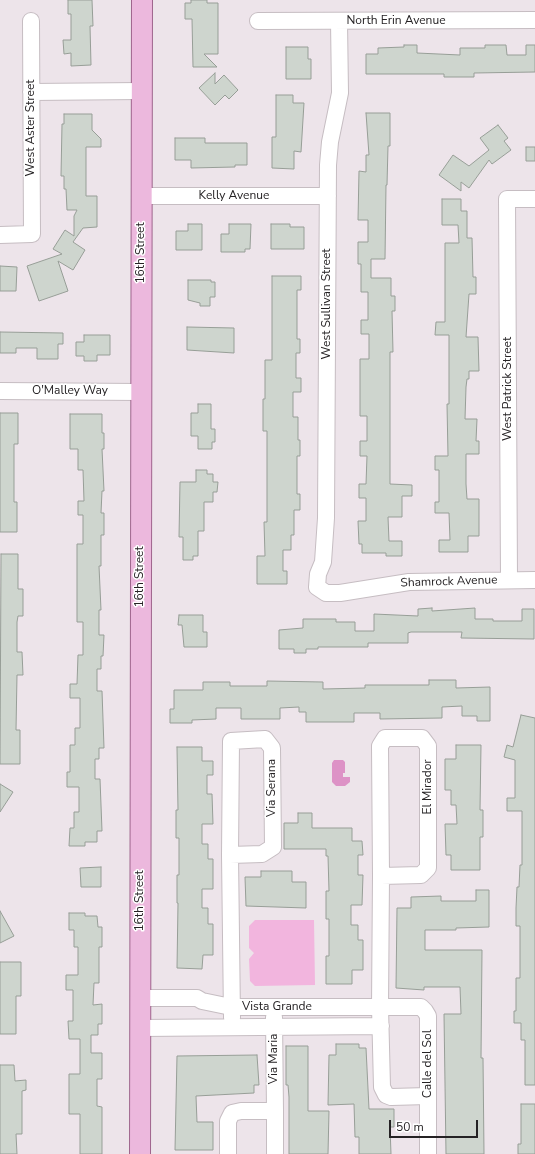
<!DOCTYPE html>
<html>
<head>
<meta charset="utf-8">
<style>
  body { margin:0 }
  #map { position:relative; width:535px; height:1154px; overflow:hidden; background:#ede4ea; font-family:"Nunito Sans",sans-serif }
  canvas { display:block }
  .scale { position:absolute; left:389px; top:1120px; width:89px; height:18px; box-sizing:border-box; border:2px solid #252224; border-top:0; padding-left:5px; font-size:12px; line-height:14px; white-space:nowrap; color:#252224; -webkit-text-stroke:3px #fff; paint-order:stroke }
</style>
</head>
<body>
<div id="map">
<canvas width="535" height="1154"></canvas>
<div class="scale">50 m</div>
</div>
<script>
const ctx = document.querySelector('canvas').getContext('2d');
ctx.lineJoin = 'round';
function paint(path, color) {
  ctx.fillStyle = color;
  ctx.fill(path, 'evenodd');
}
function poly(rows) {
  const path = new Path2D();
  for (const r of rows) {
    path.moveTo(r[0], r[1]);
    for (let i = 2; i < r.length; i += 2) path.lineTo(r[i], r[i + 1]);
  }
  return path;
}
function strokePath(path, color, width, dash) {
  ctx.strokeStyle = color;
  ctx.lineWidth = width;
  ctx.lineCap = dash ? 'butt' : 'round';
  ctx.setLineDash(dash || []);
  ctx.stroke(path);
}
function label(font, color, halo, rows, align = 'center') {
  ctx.font = font + ' "Nunito Sans",sans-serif';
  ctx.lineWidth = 3;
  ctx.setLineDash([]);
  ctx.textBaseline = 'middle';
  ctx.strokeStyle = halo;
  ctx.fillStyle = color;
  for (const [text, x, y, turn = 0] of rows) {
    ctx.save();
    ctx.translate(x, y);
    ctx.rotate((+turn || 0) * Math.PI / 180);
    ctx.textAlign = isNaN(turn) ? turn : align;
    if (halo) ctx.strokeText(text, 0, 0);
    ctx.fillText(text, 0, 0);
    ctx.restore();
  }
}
const green = poly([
  [255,920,314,920,315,985,255,986,250,981,249,959,254,953,249,948,249,926]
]);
const water = poly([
  [334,760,343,760,345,762,345,773,343,773,343,777,350,777,350,782,345,786,336,786,332,782,332,763]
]);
const building = poly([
  [68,0,92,0,93,26,90,26,91,65,71,66,71,53,64,54,63,40,71,40,71,14,68,14,68,0],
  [191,0,207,0,207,3,218,3,218,54,204,54,217,67,193,67,192,19,185,19,185,3,191,3,191,0],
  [404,45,417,45,417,53,460,55,460,48,485,48,485,45,506,45,507,55,526,55,526,45,535,45,535,72,474,73,474,77,444,77,444,74,366,74,366,54,378,54,378,48,404,47,404,45],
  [286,47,308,47,308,59,311,59,311,79,286,79,286,47],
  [215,73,215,84,224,75,238,90,229,99,225,95,215,105,199,88,215,73],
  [276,95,293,95,293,103,304,103,301,152,294,151,294,169,272,168,272,137,276,137,276,95],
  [366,113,390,113,390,146,388,146,387,185,386,185,385,259,371,259,371,278,391,278,391,296,395,296,395,311,392,311,393,352,390,352,390,484,412,485,412,496,402,496,402,517,388,517,389,541,402,541,402,556,386,556,386,553,362,553,362,544,359,544,358,521,366,521,366,498,359,498,359,484,366,484,367,456,360,456,360,441,367,441,367,416,360,416,360,359,369,359,369,334,361,334,361,320,368,320,368,292,361,292,361,264,358,264,358,242,368,242,368,220,358,220,359,171,366,172,366,155,369,155,366,113],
  [64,114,92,114,92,130,101,139,101,147,86,147,86,196,97,196,97,227,83,228,73,242,85,250,73,270,58,261,68,291,39,301,27,266,62,254,53,249,65,230,74,236,74,216,77,210,67,210,66,189,64,189,64,176,61,176,62,124,64,124,64,114],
  [498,125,508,138,504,141,511,150,492,164,489,160,469,188,461,182,461,191,439,175,453,155,469,166,489,150,480,138,498,125],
  [175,138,205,138,205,143,247,143,247,165,235,165,235,167,191,168,191,160,175,160,175,138],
  [526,147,535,147,535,161,526,161,526,147],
  [442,199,461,199,461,211,467,211,467,238,472,238,473,277,476,277,476,294,469,294,466,337,478,337,479,371,469,371,469,379,467,379,466,387,465,419,477,419,476,441,479,441,479,454,466,454,466,484,467,499,479,499,479,536,468,536,468,552,439,552,439,540,450,540,449,513,435,513,435,502,439,502,439,470,435,470,435,456,448,456,447,404,449,404,449,335,435,335,436,322,445,322,445,243,459,243,458,225,442,225,442,199],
  [188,224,202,224,202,250,176,250,176,231,188,231,188,224],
  [229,224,251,224,250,249,245,249,245,252,221,252,221,234,229,234,229,224],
  [271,224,290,224,290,227,304,227,304,249,271,249,271,224],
  [0,266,17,267,16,291,0,291,0,266],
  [272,276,301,276,301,290,297,290,297,339,300,339,300,353,296,353,296,378,301,378,301,392,293,392,293,417,298,417,298,440,300,440,300,456,297,456,297,494,300,494,300,510,294,510,294,535,291,535,291,550,283,550,283,571,287,571,287,584,257,584,257,556,265,556,264,522,267,522,267,431,263,431,263,399,265,399,265,360,272,360,272,276],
  [188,280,211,280,211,282,215,282,215,297,210,297,210,306,200,306,200,303,188,300,188,280],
  [187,327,234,328,234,353,187,350,187,327],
  [0,332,63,333,63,344,58,344,58,359,37,359,37,348,16,348,16,353,0,353,0,332],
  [84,335,110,335,110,355,97,355,97,361,84,361,84,356,76,356,76,342,84,342,84,335],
  [198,404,211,404,211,429,215,429,215,442,212,442,212,449,198,449,198,436,191,436,191,413,198,413,198,404],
  [0,413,18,413,18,444,14,444,14,502,17,502,17,532,0,532,0,413],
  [70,414,102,414,102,433,104,433,104,449,102,449,104,491,102,491,101,513,104,513,104,535,101,535,101,566,99,566,101,610,99,610,99,635,104,635,103,656,101,656,101,669,97,669,97,691,102,691,104,748,99,748,99,759,95,759,95,779,100,779,102,831,97,831,97,842,85,842,85,846,69,846,70,828,74,828,74,812,79,812,79,787,67,787,67,772,70,772,70,745,75,745,75,728,80,728,80,698,70,698,70,684,77,684,78,655,83,655,83,622,77,622,77,544,83,544,83,515,78,515,78,501,84,501,83,470,78,470,78,449,70,449,70,414],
  [196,470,207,470,207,474,213,474,213,482,218,482,217,492,213,492,213,502,204,502,204,531,198,531,198,556,193,556,193,560,183,560,183,537,179,537,180,482,196,482,196,470],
  [1,554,18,554,18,589,23,589,23,616,18,616,17,622,17,652,22,652,23,675,17,675,16,730,20,730,20,764,0,764,1,554],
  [432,608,432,611,475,608,475,619,493,619,493,621,522,621,522,609,534,609,534,639,461,638,462,632,411,632,408,633,408,643,368,643,368,647,318,647,318,649,306,649,306,653,294,653,294,649,279,649,279,630,303,628,303,619,336,619,336,622,355,622,355,631,374,631,374,614,418,616,418,609,432,608],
  [179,615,203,615,203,632,207,632,207,647,184,647,182,625,178,625,179,615],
  [429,680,456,680,456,688,490,687,490,721,477,721,477,716,462,716,462,706,442,707,442,718,380,719,380,713,354,713,354,722,306,722,306,712,299,712,299,707,280,708,280,719,241,719,241,708,216,708,216,719,192,720,192,723,170,723,170,709,174,709,174,690,203,690,203,682,230,682,230,686,267,686,267,681,323,682,323,689,365,688,365,685,429,685,429,680],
  [521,715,535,718,535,1085,525,1085,525,1040,521,1040,521,1023,514,1023,514,1011,516,1011,516,978,520,978,520,926,516,926,516,908,517,887,519,887,520,865,522,865,522,811,507,811,507,798,515,798,515,760,504,757,507,745,513,747,521,715],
  [456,745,481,745,480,810,483,810,483,837,480,837,480,870,451,870,451,855,446,855,445,824,457,824,456,805,451,805,451,790,445,790,445,759,456,759,456,745],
  [177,747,202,747,202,761,213,761,213,775,207,775,207,794,212,794,213,824,202,824,202,844,208,844,208,859,213,859,213,889,202,889,202,908,208,908,208,924,213,924,213,955,203,955,202,969,177,968,178,903,177,903,177,875,179,875,179,838,176,838,176,810,178,810,177,747],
  [0,784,13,792,0,812,0,784],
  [298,813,312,813,312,828,352,828,352,841,362,841,363,855,358,855,358,875,363,875,362,905,351,905,351,925,358,925,358,940,363,940,363,970,352,970,352,984,326,984,326,956,329,956,329,919,326,919,326,891,329,891,328,856,326,856,326,849,284,849,284,823,298,823,298,813],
  [101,867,101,887,81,887,80,868,101,867],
  [261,871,292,871,292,882,306,882,306,908,246,906,245,877,261,877,261,871],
  [476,890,489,890,489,927,456,928,456,930,425,930,425,950,482,950,481,1058,483,1058,484,1154,446,1154,444,1014,461,1014,460,987,424,987,424,990,396,988,397,908,411,908,411,897,441,896,441,901,476,901,476,890],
  [0,911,14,936,0,943,0,911],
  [69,913,85,913,85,916,97,916,98,927,102,927,102,947,99,947,99,983,94,983,93,1005,102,1004,102,1024,98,1024,98,1035,91,1035,91,1053,102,1053,102,1079,97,1079,97,1106,102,1107,102,1154,80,1154,80,1114,69,1114,69,1074,80,1074,80,1039,69,1039,68,1021,73,1021,73,990,66,990,66,975,78,975,78,947,74,947,74,930,69,930,69,913],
  [0,962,21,962,21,996,16,996,16,1034,0,1034,0,962],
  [336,1044,359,1044,359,1048,366,1048,369,1109,394,1109,394,1127,390,1127,391,1154,359,1154,359,1137,355,1137,354,1104,328,1105,329,1055,336,1055,336,1044],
  [286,1046,308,1046,308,1111,329,1111,328,1154,289,1154,289,1097,288,1085,286,1085,286,1046],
  [257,1055,259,1085,254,1085,254,1093,196,1096,197,1122,213,1122,213,1150,175,1150,177,1056,257,1055],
  [0,1065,14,1065,15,1081,26,1080,26,1090,22,1091,22,1134,16,1134,17,1154,0,1154,0,1065],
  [521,1104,535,1104,535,1154,518,1154,518,1144,521,1144,521,1104]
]);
const minor = poly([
  [258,21,535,20],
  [339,21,340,93,330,142,328,165,326,518,323,562,318,574,317,587,326,593,340,593,409,582,535,580],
  [31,92,141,91],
  [141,196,328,196],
  [0,235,32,234,31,21],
  [0,391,140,392],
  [509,580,507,199,535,199],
  [385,738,422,738,428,746,428,868,421,875,381,876,380,746,385,738],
  [265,739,272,748,273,847,262,854,230,855,231,741,265,739],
  [230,855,232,1018],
  [381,876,380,1007,382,1087,386,1095,391,1097,428,1096],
  [140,998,197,998,202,1001,231,1007,421,1007,425,1011,428,1016,428,1154],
  [274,1017,275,1111],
  [140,1028,381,1026],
  [228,1154,228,1121,232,1113,241,1111,275,1111,275,1154]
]);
const major = poly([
  [140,1154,142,0]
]);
const streetNames = [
  ["North Erin Avenue",396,21],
  ["West Aster Street",31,128,-90],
  ["Kelly Avenue",234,196],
  ["16th Street",141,253,-90],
  ["West Sullivan Street",327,304,-90],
  ["West Patrick Street",508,389,-90],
  ["O'Malley Way",70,391],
  ["16th Street",140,577,-90],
  ["Shamrock Avenue",449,582,-2],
  ["El Mirador",428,787,-90],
  ["Via Serana",272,788,-90],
  ["16th Street",140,901,-90],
  ["Vista Grande",277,1007],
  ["Via Maria",274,1059,-90],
  ["Calle del Sol",428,1064,-90]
];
paint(green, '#f2b5de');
paint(water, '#dd92c6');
paint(building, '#ced5ce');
strokePath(building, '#979e97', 1);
strokePath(minor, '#c6bdc2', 18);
strokePath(major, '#9f658d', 22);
strokePath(minor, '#fff', 16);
strokePath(major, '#ecb8dd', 20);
label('12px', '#252224', '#fff', streetNames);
</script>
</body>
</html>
